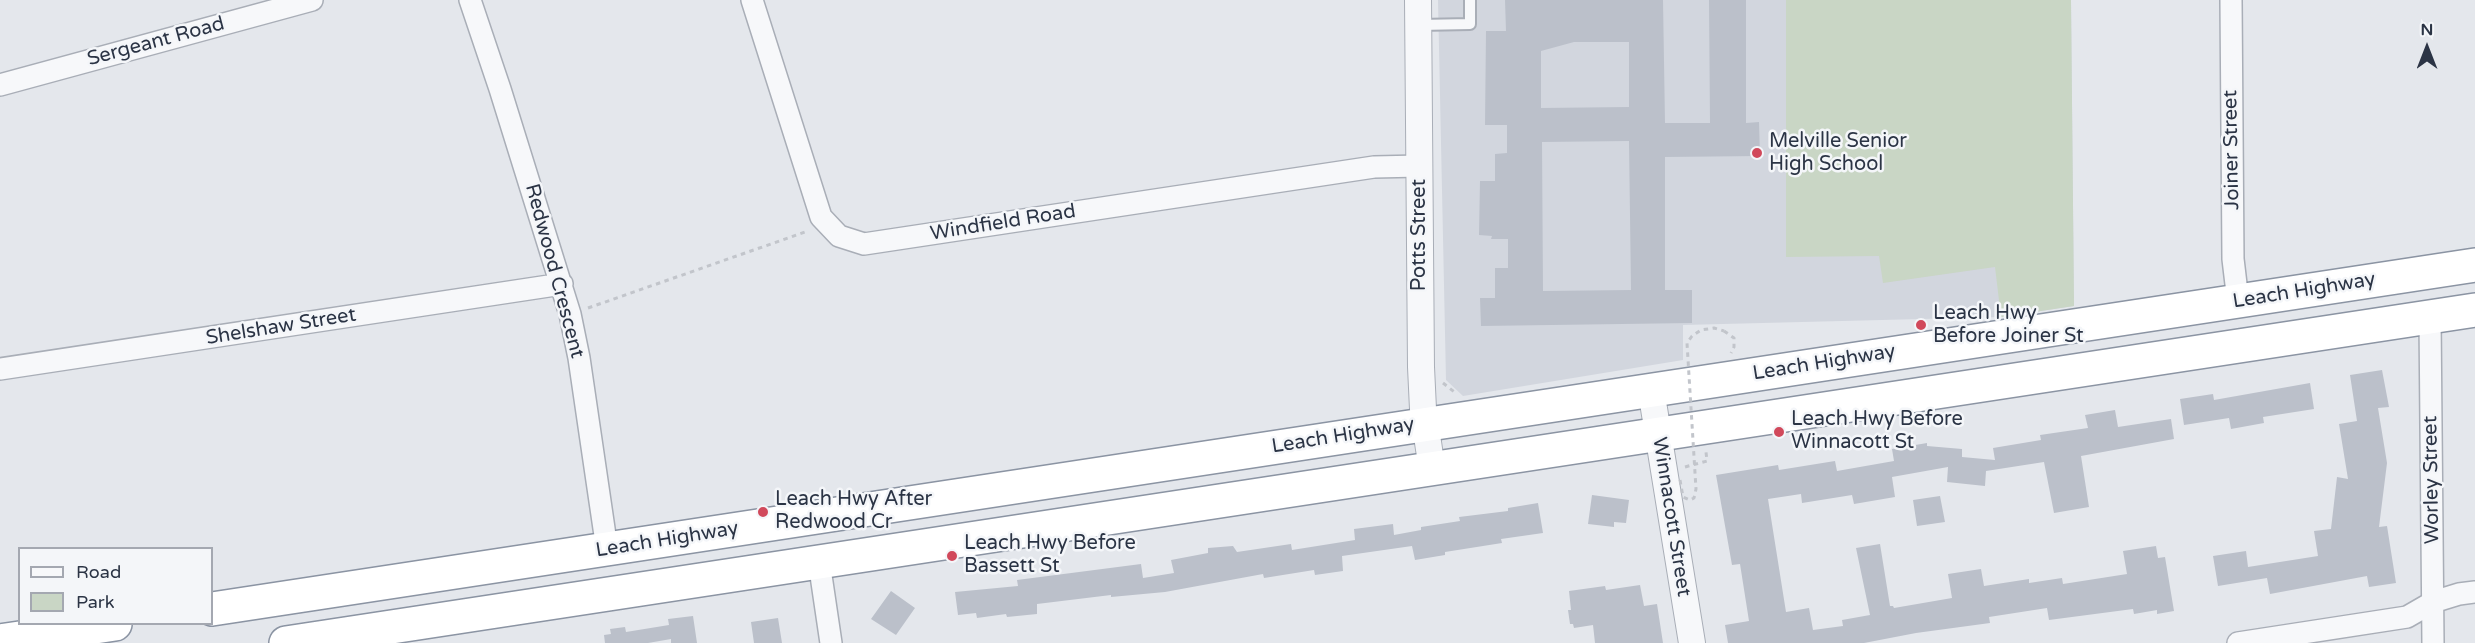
<!DOCTYPE html>
<html>
<head>
<meta charset="utf-8">
<style>
  body { margin:0 }
  #map { position:relative; width:2475px; height:643px; overflow:hidden; background:#e4e7ec; font-family:"Varela Round",sans-serif }
  canvas { display:block }
  .legend { position:absolute; left:18px; top:547px; width:195px; height:78px; box-sizing:border-box; background:#f4f6f9; border:2px solid #a4a8b1; margin:0; padding:8px 10px; list-style:none; font-size:18px; color:#2b3445 }
  .legend li { display:flex; align-items:center; gap:12px; height:30px }
  .legend b { width:30px; border:2px solid #a4a8b1 }
  .north { position:absolute; left:2397px; top:18px; width:60px; height:60px; -webkit-text-stroke:4px #f4f6f9; paint-order:stroke; rotate:0deg; font-size:16px; font-weight:700; line-height:24px; text-align:center; color:#2b3445 }
  .north::after { content:''; display:block; margin:auto; width:21px; height:27px; background:#2b3445; clip-path:polygon(50% 0,100% 100%,50% 72%,0 100%) }
</style>
</head>
<body>
<div id="map">
<canvas width="2475" height="643"></canvas>
<ul class="legend">
<li><b style="height:8px;background:#f7f8fa"></b>Road</li>
<li><b style="height:16px;background:#c9d6c5"></b>Park</li>
</ul>
<div class="north">N</div>
</div>
<script>
const ctx = document.querySelector('canvas').getContext('2d');
ctx.lineJoin = 'round';
function paint(path, color) {
  ctx.fillStyle = color;
  ctx.fill(path, 'evenodd');
}
function poly(rows) {
  const path = new Path2D();
  for (const r of rows) {
    path.moveTo(r[0], r[1]);
    for (let i = 2; i < r.length; i += 2) path.lineTo(r[i], r[i + 1]);
  }
  return path;
}
function strokePath(path, color, width, dash) {
  ctx.strokeStyle = color;
  ctx.lineWidth = width;
  ctx.lineCap = dash ? 'butt' : 'round';
  ctx.setLineDash(dash || []);
  ctx.stroke(path);
}
function label(font, color, halo, rows, align = 'center') {
  ctx.font = font + ' "Varela Round",sans-serif';
  ctx.lineWidth = 5;
  ctx.setLineDash([]);
  ctx.textBaseline = 'middle';
  ctx.strokeStyle = halo;
  ctx.fillStyle = color;
  for (const [text, x, y, turn = 0] of rows) {
    ctx.save();
    ctx.translate(x, y);
    ctx.rotate((+turn || 0) * Math.PI / 180);
    ctx.textAlign = isNaN(turn) ? turn : align;
    if (halo) ctx.strokeText(text, 0, 0);
    ctx.fillText(text, 0, 0);
    ctx.restore();
  }
}
const built = poly([
  [1438,0,2071,0,2074,306,2001,317,1683,325,1683,360,1463,396,1446,380]
]);
const green = poly([
  [1786,0,2071,0,2074,306,2001,317,1995,267,1883,283,1879,256,1786,257]
]);
const building = poly([
  [1505,0,1663,0,1665,123,1710,123,1709,0,1746,0,1746,123,1759,122,1760,156,1665,157,1665,290,1692,290,1692,323,1481,326,1480,298,1495,298,1495,268,1508,268,1508,239,1491,239,1492,236,1479,235,1480,181,1495,181,1495,154,1507,153,1507,125,1485,125,1486,31,1506,31],
  [1574,42,1629,42,1629,107,1541,108,1541,51],
  [1629,141,1631,290,1543,291,1542,142],
  [2382,370,2389,407,2378,408,2387,463,2379,527,2387,526,2396,583,2369,587,2367,576,2270,594,2267,578,2218,586,2213,556,2246,551,2248,567,2318,556,2314,531,2331,529,2337,477,2348,479,2339,424,2357,421,2350,375],
  [2310,383,2314,409,2263,417,2264,423,2231,429,2229,418,2184,425,2180,399,2213,394,2214,400],
  [2115,410,2118,427,2171,419,2174,439,2081,456,2089,507,2054,513,2044,462,1986,471,1985,486,1947,482,1948,467,1892,477,1895,497,1854,504,1852,495,1802,503,1801,494,1768,499,1786,612,1809,608,1813,630,1843,626,1842,620,1870,615,1856,548,1880,544,1890,606,1893,606,1894,608,1952,598,1948,574,1981,569,1984,586,2029,579,2029,583,2062,578,2063,584,2127,574,2123,551,2156,546,2158,558,2165,557,2174,611,2157,614,2157,610,2134,614,2133,609,2049,620,2047,608,1989,617,1990,623,1916,633,1864,643,1728,643,1725,625,1749,621,1740,564,1732,565,1716,475,1778,465,1779,470,1835,461,1837,471,1894,461,1892,449,1927,443,1927,446,1962,449,1962,457,1995,460,1993,448,2041,440,2040,435,2088,428,2085,415],
  [1592,495,1629,500,1626,523,1614,522,1614,527,1588,524],
  [1940,496,1945,522,1917,526,1913,500],
  [1538,503,1543,533,1501,539,1502,543,1445,552,1445,555,1415,560,1412,546,1342,556,1343,571,1315,575,1314,570,1264,578,1263,574,1165,592,1111,597,1111,595,1037,604,1037,614,1007,617,1006,614,977,618,976,613,958,615,955,592,1018,586,1017,580,1141,564,1143,578,1174,573,1171,560,1208,553,1208,548,1233,546,1237,552,1291,544,1292,550,1355,540,1354,529,1393,524,1394,535,1421,530,1421,527,1460,521,1459,517,1508,511,1508,508],
  [1640,585,1644,606,1657,604,1663,643,1595,643,1593,625,1574,628,1573,624,1570,624,1568,610,1571,610,1569,591,1605,586,1606,590],
  [891,591,915,608,896,635,871,619],
  [693,616,697,643,671,643,671,639,648,643,605,643,604,635,611,634,610,629,625,627,626,632,669,625,668,619],
  [778,618,782,643,754,643,751,622]
]);
const path = poly([
  [588,308,808,231],
  [1724,331,1734,338,1734,347,1731,353],
  [1443,383,1457,394],
  [1685,467,1707,461,1706,452]
]);
const service = poly([
  [1419,25,1470,24,1470,0]
]);
const minor = poly([
  [470,0,500,89,570,314,579,358,607,549],
  [752,0,821,217,839,236,864,244,1374,167,1420,166],
  [2231,0,2233,259,2238,301],
  [0,85,312,0],
  [2430,317,2433,643],
  [0,369,562,284],
  [819,562,831,643],
  [2238,643,2407,617,2433,602,2459,594,2475,592]
]);
const tertiary = poly([
  [1418,0,1421,367,1423,409,1432,469],
  [1651,390,1692,643]
]);
const trunk = poly([
  [212,609,2475,265],
  [0,641,115,624],
  [286,643,2475,310]
]);
const pathBridge = poly([
  [1680,480,1683,497,1690,500,1694,498,1696,489,1687,343,1692,336,1701,330,1714,328,1724,331]
]);
const markers = [
  [1757,153,6,"#d1495b"],
  [1921,325,6,"#d1495b"],
  [1779,432,6,"#d1495b"],
  [763,512,6,"#d1495b"],
  [952,556,6,"#d1495b"]
];
const streetNames = [
  ["Sergeant Road",156,42,-15],
  ["Joiner Street",2232,150,-91],
  ["Windfield Road",1003,223,-9],
  ["Potts Street",1420,235,-90],
  ["Redwood Crescent",554,271,75],
  ["Leach Highway",2304,291,-9],
  ["Shelshaw Street",281,327,-9],
  ["Leach Highway",1824,363,-9],
  ["Leach Highway",1343,436,-9],
  ["Worley Street",2432,480,-91],
  ["Winnacott Street",1671,517,81],
  ["Leach Highway",667,540,-9]
];
const poiNames = [
  ["Melville Senior",1769,142],
  ["High School",1769,165],
  ["Leach Hwy",1933,314],
  ["Before Joiner St",1933,337],
  ["Leach Hwy Before",1791,420],
  ["Winnacott St",1791,443],
  ["Leach Hwy After",775,500],
  ["Redwood Cr",775,523],
  ["Leach Hwy Before",964,544],
  ["Bassett St",964,567]
];
paint(built, '#d2d6de');
paint(green, '#c9d6c5');
paint(building, '#bbc0ca');
strokePath(service, '#a9aeb7', 14);
strokePath(minor, '#a9aeb7', 24);
strokePath(tertiary, '#a9aeb7', 28);
strokePath(trunk, '#8b94a3', 36);
strokePath(path, '#c2c5cb', 3, [4.5, 4.5]);
strokePath(service, '#f7f8fa', 10);
strokePath(minor, '#f7f8fa', 21);
strokePath(tertiary, '#f7f8fa', 26);
strokePath(trunk, '#fff', 33);
strokePath(pathBridge, '#c2c5cb', 3, [4.5, 4.5]);
for (const [x, y, r, color] of markers) {
  const dot = new Path2D();
  dot.arc(x, y, r, 0, 2 * Math.PI);
  ctx.fillStyle = color;
  ctx.fill(dot);
  strokePath(dot, '#f4f6f9', 2);
}
label('20px', '#2b3445', '#f4f6f9', streetNames);
label('20px', '#2b3445', '#f4f6f9', poiNames, 'left');
</script>
</body>
</html>
